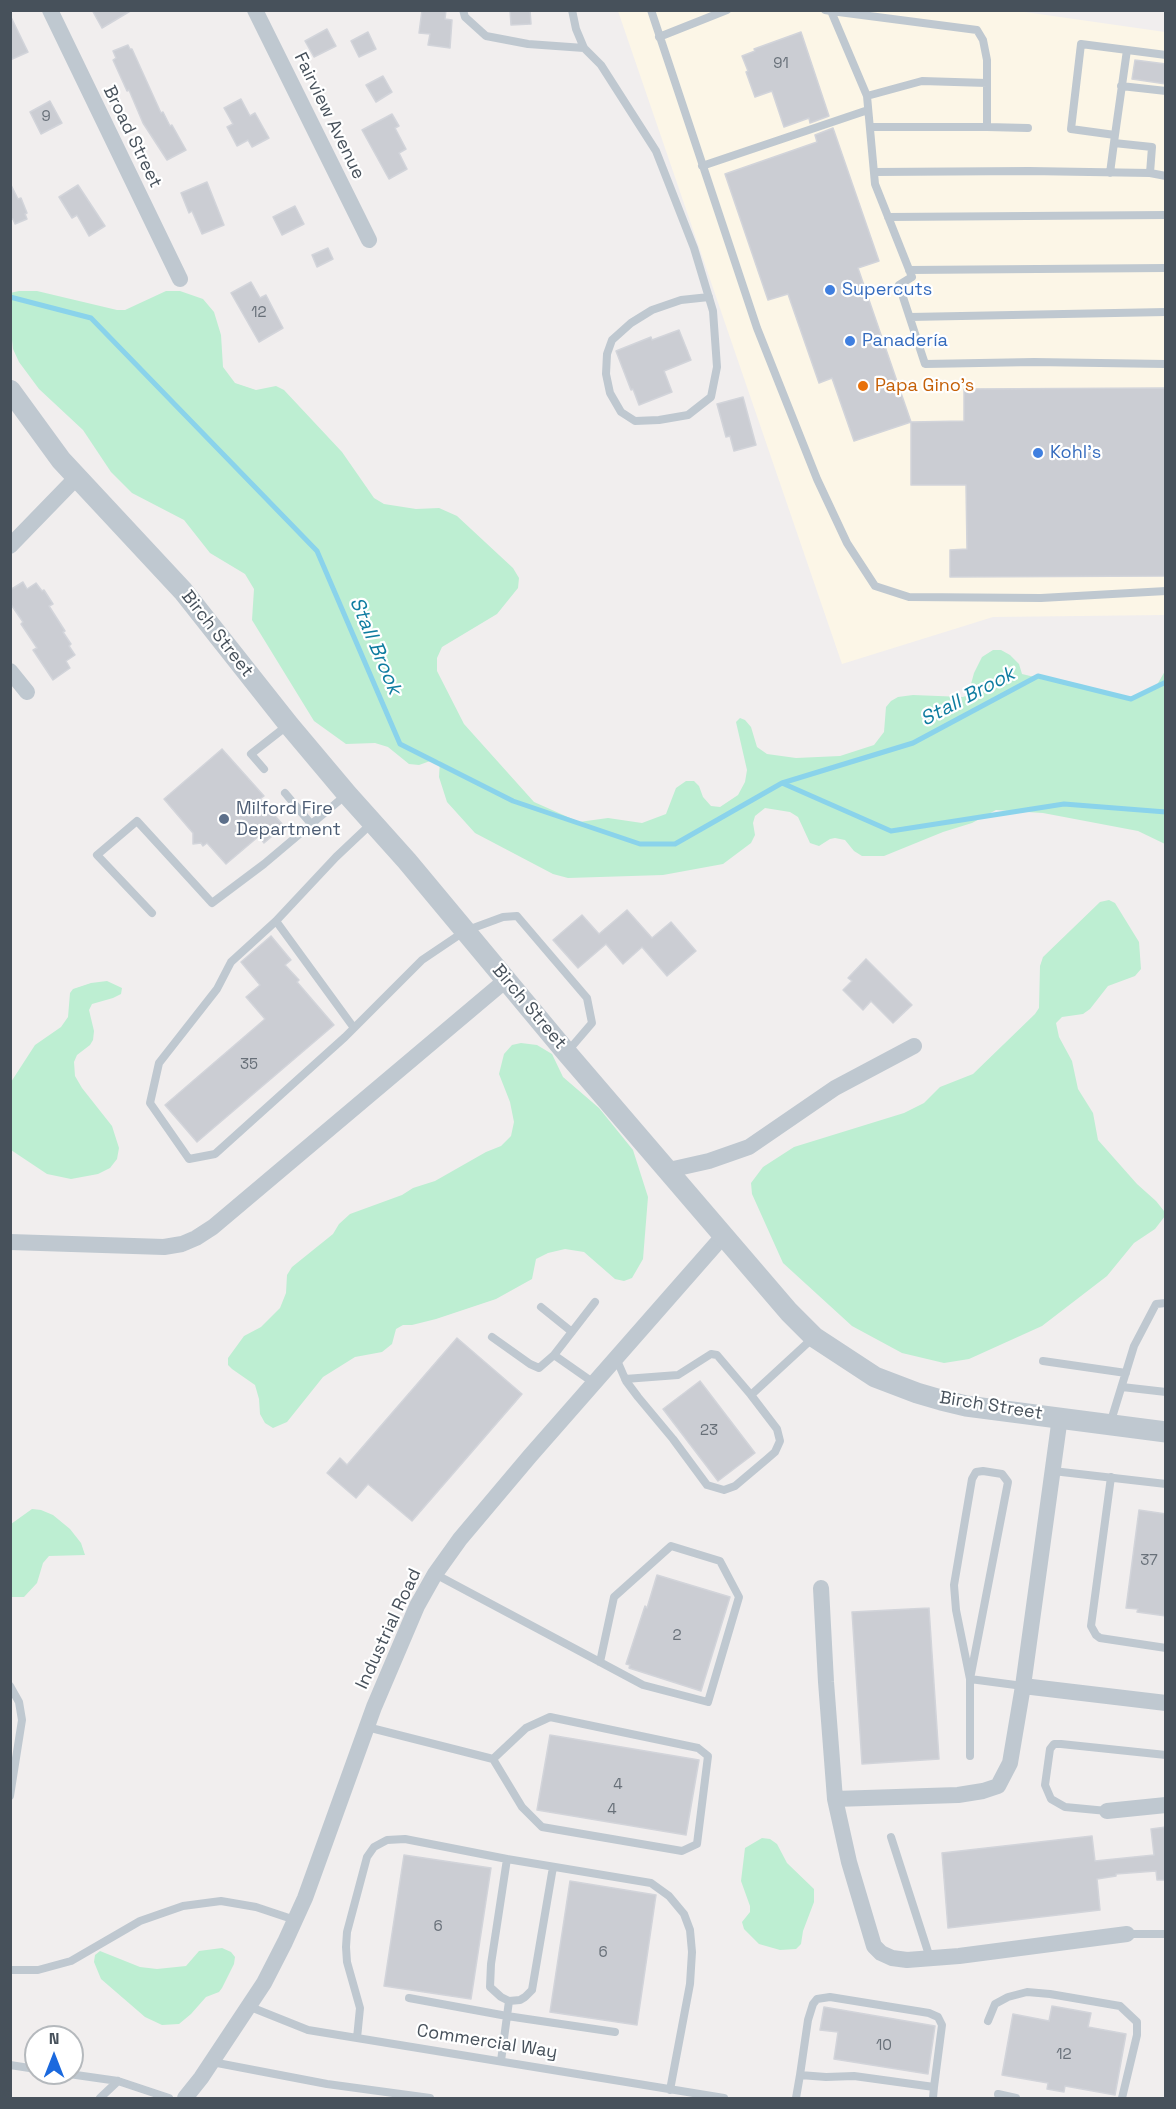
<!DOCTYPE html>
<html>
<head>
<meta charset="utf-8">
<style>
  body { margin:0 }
  #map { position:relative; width:1176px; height:2109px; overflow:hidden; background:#f1eeee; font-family:"Space Grotesk",sans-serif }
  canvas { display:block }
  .frame { position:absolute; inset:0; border:12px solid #47515b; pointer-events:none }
  .north { position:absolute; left:24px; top:2025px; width:60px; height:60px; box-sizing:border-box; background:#fff; border:2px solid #b5b9bd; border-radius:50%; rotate:0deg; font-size:16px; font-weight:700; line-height:24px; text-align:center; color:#47515b }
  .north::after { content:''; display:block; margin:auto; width:21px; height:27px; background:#1b69de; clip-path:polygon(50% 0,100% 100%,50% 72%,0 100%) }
</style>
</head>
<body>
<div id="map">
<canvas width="1176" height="2109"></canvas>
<div class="frame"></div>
<div class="north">N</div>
</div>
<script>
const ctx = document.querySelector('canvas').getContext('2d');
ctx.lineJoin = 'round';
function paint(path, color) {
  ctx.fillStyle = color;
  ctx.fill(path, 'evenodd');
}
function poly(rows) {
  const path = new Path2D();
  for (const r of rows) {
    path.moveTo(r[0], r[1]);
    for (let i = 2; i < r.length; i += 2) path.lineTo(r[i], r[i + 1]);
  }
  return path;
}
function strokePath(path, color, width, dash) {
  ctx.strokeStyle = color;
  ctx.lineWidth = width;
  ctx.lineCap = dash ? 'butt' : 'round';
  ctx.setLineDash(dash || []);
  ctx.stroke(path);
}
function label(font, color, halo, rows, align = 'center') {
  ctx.font = font + ' "Space Grotesk",sans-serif';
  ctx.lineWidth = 4.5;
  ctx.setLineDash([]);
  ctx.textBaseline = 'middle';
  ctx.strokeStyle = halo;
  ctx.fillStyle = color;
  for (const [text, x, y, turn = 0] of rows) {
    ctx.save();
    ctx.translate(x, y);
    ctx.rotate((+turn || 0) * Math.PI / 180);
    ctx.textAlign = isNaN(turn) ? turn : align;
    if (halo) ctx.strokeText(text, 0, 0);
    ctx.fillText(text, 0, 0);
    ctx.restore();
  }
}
const commercial = poly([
  [1011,10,1165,32,1165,615,993,617,842,664,618,11]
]);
const green = poly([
  [19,291,37,291,117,310,125,310,166,291,180,291,203,299,214,312,221,335,223,367,235,383,256,390,276,386,284,390,342,452,374,498,384,504,416,509,439,508,457,516,513,568,519,578,518,588,497,614,442,647,437,658,437,671,464,724,534,802,579,822,608,818,642,823,666,814,676,788,686,781,694,781,699,786,703,797,711,806,720,807,738,795,745,782,747,770,736,722,740,718,745,720,751,727,757,747,767,754,796,758,840,756,874,745,884,732,886,707,891,701,898,697,913,695,963,697,968,695,974,673,982,657,993,650,1001,650,1010,655,1019,664,1022,674,1121,698,1142,695,1154,690,1165,671,1165,844,1138,831,1043,813,996,810,972,823,943,832,884,856,862,856,854,851,845,840,835,838,830,839,819,846,810,843,798,817,790,812,765,808,755,816,753,823,755,835,751,843,723,864,663,875,568,878,553,874,475,833,447,802,439,777,440,761,433,760,419,765,409,764,388,747,375,743,346,744,314,721,252,620,254,589,245,574,210,553,184,520,132,493,111,472,83,430,39,389,19,362,13,349,11,330,10,293],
  [1109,900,1115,903,1139,942,1141,969,1135,976,1108,986,1090,1009,1083,1014,1062,1017,1056,1023,1059,1037,1072,1061,1078,1089,1093,1113,1098,1140,1137,1184,1156,1201,1164,1211,1165,1216,1155,1229,1134,1243,1107,1276,1042,1326,969,1359,944,1363,902,1353,852,1326,783,1263,752,1194,751,1183,763,1167,794,1147,904,1113,924,1103,940,1087,973,1074,1035,1014,1039,1008,1040,966,1043,957,1100,902],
  [107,981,122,988,121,994,113,998,92,1004,89,1010,94,1031,93,1040,90,1045,77,1055,74,1062,75,1076,82,1088,112,1126,119,1148,117,1159,110,1168,98,1174,71,1179,47,1174,11,1150,11,1082,35,1045,61,1027,68,1017,70,993,73,989,91,983],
  [521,1043,537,1045,552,1054,563,1077,599,1108,633,1150,648,1197,643,1259,632,1278,624,1281,615,1279,584,1252,565,1249,548,1253,536,1259,532,1279,496,1299,436,1319,412,1325,403,1325,396,1329,392,1344,382,1352,355,1357,323,1377,287,1422,273,1428,265,1423,260,1414,259,1399,255,1385,232,1369,228,1365,228,1358,244,1336,261,1327,280,1308,286,1293,287,1275,292,1267,333,1234,339,1224,350,1214,402,1195,413,1188,435,1181,486,1152,501,1146,511,1136,514,1122,510,1102,499,1074,504,1054,512,1045],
  [32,1509,41,1510,53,1515,70,1529,81,1543,85,1555,49,1556,43,1563,37,1583,24,1597,11,1597,11,1524],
  [762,1838,770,1839,777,1844,787,1863,814,1889,814,1902,803,1931,801,1944,796,1949,780,1950,759,1944,744,1929,742,1922,750,1912,750,1906,741,1881,745,1848],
  [222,1948,231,1952,235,1957,234,1964,222,1988,219,1992,206,1997,191,2014,179,2024,162,2025,145,2017,101,1979,94,1962,95,1955,100,1951,140,1967,157,1969,186,1966,199,1951]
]);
const stream = poly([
  [10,297,91,318,317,551,400,744,513,801,640,844,675,844,782,783,913,743,1038,676,1131,699,1166,682],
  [782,783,891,831,1064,804,1166,812]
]);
const building = poly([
  [92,10,132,10,102,28,92,10],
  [422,10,446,10,445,19,452,20,450,48,428,45,430,34,419,33,422,10],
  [510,10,530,10,531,24,511,25,510,10],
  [10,15,28,52,10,60,10,15],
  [327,29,336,46,314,57,305,41,327,29],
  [368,32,376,49,359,57,351,41,368,32],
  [801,32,829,116,810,123,809,118,784,127,772,91,755,97,746,72,748,71,742,56,755,51,754,49,801,32],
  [128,45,130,49,132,49,161,113,163,112,170,126,172,125,186,150,167,160,143,123,129,90,127,91,113,60,116,58,113,51,128,45],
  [1135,60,1166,64,1166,84,1132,79,1135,60],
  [383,76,392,92,376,102,366,85,383,76],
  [241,99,250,116,255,113,269,138,252,147,248,140,237,146,227,127,233,124,224,108,241,99],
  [50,101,62,123,41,134,30,112,50,101],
  [392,114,399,126,395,128,406,149,399,153,407,169,389,179,362,130,392,114],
  [833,128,879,261,858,268,911,422,854,441,832,378,819,383,788,294,768,300,725,174,817,142,815,135,833,128],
  [207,182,224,225,202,234,192,211,189,213,181,193,207,182],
  [10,183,18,199,21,198,27,213,25,214,27,219,15,224,13,219,10,220,10,183],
  [78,185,105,226,89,236,77,215,72,218,59,197,78,185],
  [295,206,304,224,282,235,273,217,295,206],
  [328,248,333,259,317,267,312,255,328,248],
  [251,282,260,298,266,295,283,328,259,342,231,293,251,282],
  [679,330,691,360,664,371,672,392,639,405,633,389,631,390,616,351,651,337,652,340,679,330],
  [1166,388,1166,576,950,577,950,550,967,549,966,485,911,485,911,422,964,421,964,389,1166,388],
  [743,397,756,445,734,451,730,436,726,437,717,404,743,397],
  [23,582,27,589,36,583,42,591,44,590,53,604,49,606,65,631,63,632,71,644,69,646,75,655,66,661,70,668,53,680,33,650,37,648,21,624,23,622,10,603,10,590,23,582],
  [222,749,264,796,260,799,284,826,264,843,259,836,226,864,207,843,203,846,201,843,193,844,193,833,164,799,222,749],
  [627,910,652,938,671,922,696,951,667,976,642,947,623,964,606,944,578,968,553,940,582,915,599,934,627,910],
  [271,936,291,960,285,965,299,980,297,982,334,1025,197,1142,165,1105,265,1019,246,997,260,985,241,962,271,936],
  [866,959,912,1005,893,1023,871,1001,863,1010,843,990,852,981,848,978,866,959],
  [457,1338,522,1394,412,1521,368,1484,356,1498,327,1473,340,1458,347,1465,457,1338],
  [700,1381,755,1453,718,1481,663,1409,700,1381],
  [1139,1510,1166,1514,1166,1616,1137,1612,1138,1609,1126,1608,1139,1510],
  [657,1575,730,1597,701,1691,629,1668,630,1665,626,1664,645,1606,647,1608,657,1575],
  [929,1608,939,1759,862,1764,852,1612,929,1608],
  [550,1735,699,1760,686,1835,537,1810,550,1735],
  [1166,1827,1166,1880,1157,1880,1156,1871,1116,1874,1116,1876,1097,1879,1100,1910,948,1928,942,1853,1092,1836,1095,1861,1154,1855,1151,1829,1166,1827],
  [404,1855,491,1868,471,1999,384,1986,404,1855],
  [570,1881,656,1895,637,2025,550,2012,570,1881],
  [1052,2006,1091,2013,1088,2027,1126,2034,1115,2095,1065,2086,1064,2092,1047,2089,1048,2083,1002,2075,1013,2014,1049,2021,1052,2006],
  [824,2007,935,2026,928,2074,834,2059,838,2032,820,2030,824,2007]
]);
const service = poly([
  [463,10,465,17,486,36,528,44,584,48],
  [572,10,576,29,584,48,601,65,656,151,694,248,713,311,717,367,711,397,688,415,659,420,635,421,621,412,610,393,606,374,607,354,612,340,631,323,652,310,681,300,709,297],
  [651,10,757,328,817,479,847,543,875,586,909,597,1041,598,1166,591],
  [825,10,831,11,867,96,875,184,912,277,899,285,925,364,1034,362,1166,364],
  [831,11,977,30,983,40,987,60,987,127,1028,128],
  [659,37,727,10],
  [1121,86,1166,91],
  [867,96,922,81,987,83],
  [870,127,987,127],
  [1115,135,1127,50],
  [1114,143,1152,147,1150,173],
  [702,166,868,110],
  [874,172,1029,171,1150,173,1166,176],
  [1110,173,1115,135,1071,129,1081,44,1166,55],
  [888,217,1166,215],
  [909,270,1166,268],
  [910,317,1166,312],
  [264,769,251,754,288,725],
  [285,793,312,825],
  [372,823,336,857,276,921,231,962,217,989,159,1063,150,1103,189,1159,215,1154,345,1037,422,960,465,931,503,917,517,916,587,998,592,1023,568,1051],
  [152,913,97,855,137,821,212,903,264,864,347,794],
  [276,921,354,1028],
  [541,1307,572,1332],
  [492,1337,530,1364,539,1368,554,1355,594,1383],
  [554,1355,595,1302],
  [616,1358,626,1381,638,1397,673,1439,707,1485,724,1490,735,1486,767,1459,775,1452,780,1441,777,1429,751,1395,814,1337],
  [1043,1361,1126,1373],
  [625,1379,678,1375,711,1354,717,1355,751,1395],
  [1122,1387,1166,1392],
  [1110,1424,1134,1346,1156,1304,1166,1303],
  [1053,1471,1166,1484],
  [1111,1477,1091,1626,1096,1635,1100,1638,1166,1648],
  [435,1574,643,1685,708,1702,739,1597,720,1561,671,1546,614,1597,600,1662],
  [10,1686,19,1702,22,1720,10,1796],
  [367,1727,493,1759,526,1728,550,1717,698,1748,708,1756,697,1844,682,1851,542,1827,522,1807,493,1759],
  [970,1756,970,1679,956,1610,954,1585,972,1479,976,1472,983,1471,1002,1474,1008,1482,970,1679,1023,1686],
  [1107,1811,1065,1807,1051,1799,1045,1785,1050,1749,1054,1744,1061,1744,1166,1755],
  [891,1837,930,1958],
  [553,1867,532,1990,525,1997,520,2000,509,2001,501,1997,490,1987,491,1964,507,1859,651,1883,669,1896,684,1914,690,1930,692,1952,690,1984,670,2090],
  [1127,1934,1166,1934],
  [10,1970,38,1970,71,1961,140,1921,183,1906,221,1901,256,1907,295,1920],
  [409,1998,507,2016,615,2032],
  [248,2006,308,2030,724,2098],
  [988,2021,995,2004,1008,1997,1027,1992,1050,1994,1120,2006,1137,2022,1137,2035,1122,2098],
  [357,2038,360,2008,347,1962,346,1947,347,1932,367,1857,374,1847,387,1840,405,1839,507,1859],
  [501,2061,509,2001],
  [212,2062,327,2084,430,2098],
  [10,2065,36,2069],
  [62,2073,118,2081,169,2098],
  [800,2075,808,2020,813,2004,817,1999,830,1997,929,2013,938,2017,942,2025,934,2087],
  [998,2094,1016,2098],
  [100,2098,118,2081],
  [796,2098,800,2075,826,2077,854,2076,934,2087,933,2098]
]);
const minor = poly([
  [50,10,180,279],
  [255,10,369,240],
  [10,546,77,477],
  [10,671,27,692],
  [669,1170,709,1161,749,1147,835,1088,914,1046],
  [10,1242,164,1247,182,1244,196,1238,213,1227,506,980],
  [821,1588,826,1682,835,1799,849,1862,874,1946,881,1953,892,1958,907,1960,959,1956,1127,1934],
  [1023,1686,1060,1417],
  [835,1799,958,1795,983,1791,998,1786,1010,1763,1023,1686,1166,1703],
  [1107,1811,1166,1805],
  [185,2098,201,2078,264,1983,285,1942,305,1898,374,1707,417,1606,435,1574,460,1539,530,1456,724,1235]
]);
const tertiary = poly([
  [10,390,61,460,183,591,289,725,347,794,407,861,566,1052,789,1312,814,1337,875,1377,917,1393,941,1400,966,1406,1166,1432]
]);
const markers = [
  [830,290,6,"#3f7fe0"],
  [850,341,6,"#3f7fe0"],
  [863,386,6,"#e8710a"],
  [1038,453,6,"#3f7fe0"],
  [224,819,6,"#5c6f8a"]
];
const numberNames = [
  ["91",781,64],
  ["9",46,117],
  ["12",259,313],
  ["35",249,1065],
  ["23",709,1431],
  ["37",1149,1561],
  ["2",677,1636],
  ["4",618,1785],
  ["4",612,1810],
  ["6",438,1927],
  ["6",603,1953],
  ["10",884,2046],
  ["12",1064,2055]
];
const streetNames = [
  ["Fairview Avenue",329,116,64],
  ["Broad Street",132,137,64],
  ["Birch Street",217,634,52],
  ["Birch Street",529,1007,50],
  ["Birch Street",991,1406,9],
  ["Industrial Road",389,1629,-65],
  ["Commercial Way",487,2042,9]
];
const shopNames = [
  ["Supercuts",842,290],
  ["Panadería",862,341],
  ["Kohl's",1050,453]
];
const foodNames = [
  ["Papa Gino's",875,386]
];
const serviceNames = [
  ["Milford Fire",236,809],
  ["Department",236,830]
];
const waterNames = [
  ["Stall Brook",375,646,67],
  ["Stall Brook",968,697,-28]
];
paint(commercial, '#fcf6e7');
paint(green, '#bdeed2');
strokePath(stream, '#8ad3eb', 5);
paint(building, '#cbcdd3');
strokePath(building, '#d2d4da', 1.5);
strokePath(service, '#bfc8d0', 8);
strokePath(minor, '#bfc8d0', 16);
strokePath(tertiary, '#bfc8d0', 21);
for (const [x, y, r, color] of markers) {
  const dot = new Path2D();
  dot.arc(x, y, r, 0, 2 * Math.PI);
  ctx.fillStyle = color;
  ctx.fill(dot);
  strokePath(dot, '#fff', 2);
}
label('15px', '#687079', null, numberNames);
label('18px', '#47515b', '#fff', streetNames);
label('18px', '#366cbe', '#fff', shopNames, 'left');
label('18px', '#c56008', '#fff', foodNames, 'left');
label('18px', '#4e5e75', '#fff', serviceNames, 'left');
label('italic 20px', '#0e7ca0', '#fff', waterNames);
</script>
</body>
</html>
